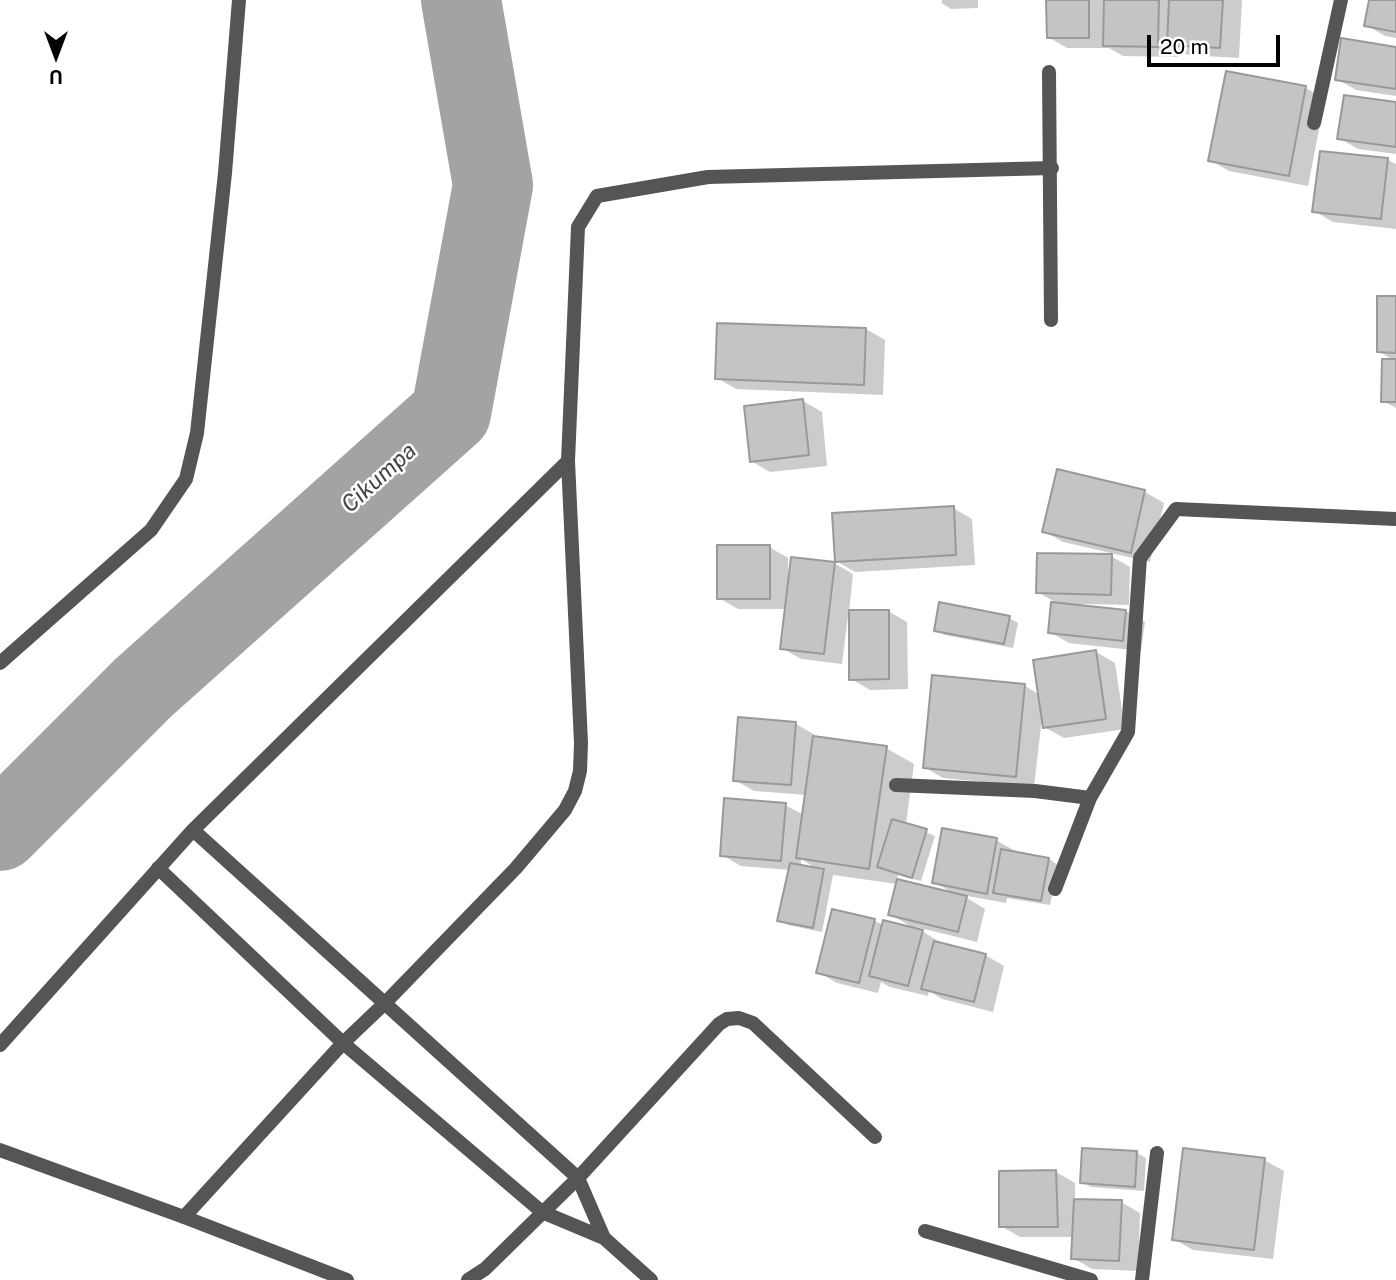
<!DOCTYPE html>
<html>
<head>
<meta charset="utf-8">
<style>
  body { margin:0 }
  #map { position:relative; width:1396px; height:1280px; overflow:hidden; background:#fff; font-family:"Public Sans",sans-serif }
  canvas { display:block }
  .north { position:absolute; left:21px; top:21px; width:70px; height:70px; -webkit-text-stroke:5px #fff; paint-order:stroke; rotate:180deg; font-size:19px; font-weight:700; line-height:28px; text-align:center; color:#000 }
  .north::after { content:''; display:block; margin:auto; width:24px; height:32px; background:#000; clip-path:polygon(50% 0,100% 100%,50% 72%,0 100%) }
  .scale { position:absolute; left:1147px; top:35px; width:133px; height:32px; box-sizing:border-box; border:4px solid #000; border-top:0; padding-left:9px; font-size:21px; line-height:24px; white-space:nowrap; color:#000; -webkit-text-stroke:5px #fff; paint-order:stroke }
</style>
</head>
<body>
<div id="map">
<canvas width="1396" height="1280"></canvas>
<div class="north">U</div>
<div class="scale">20 m</div>
</div>
<script>
const ctx = document.querySelector('canvas').getContext('2d');
ctx.lineJoin = 'round';
function paint(path, color) {
  ctx.fillStyle = color;
  ctx.fill(path, 'evenodd');
}
function poly(rows) {
  const path = new Path2D();
  for (const r of rows) {
    path.moveTo(r[0], r[1]);
    for (let i = 2; i < r.length; i += 2) path.lineTo(r[i], r[i + 1]);
  }
  return path;
}
function strokePath(path, color, width, dash) {
  ctx.strokeStyle = color;
  ctx.lineWidth = width;
  ctx.lineCap = dash ? 'butt' : 'round';
  ctx.setLineDash(dash || []);
  ctx.stroke(path);
}
function label(font, color, halo, rows, align = 'center') {
  ctx.font = font + ' "Public Sans",sans-serif';
  ctx.lineWidth = 5;
  ctx.setLineDash([]);
  ctx.textBaseline = 'middle';
  ctx.strokeStyle = halo;
  ctx.fillStyle = color;
  for (const [text, x, y, turn = 0] of rows) {
    ctx.save();
    ctx.translate(x, y);
    ctx.rotate((+turn || 0) * Math.PI / 180);
    ctx.textAlign = isNaN(turn) ? turn : align;
    if (halo) ctx.strokeText(text, 0, 0);
    ctx.fillText(text, 0, 0);
    ctx.restore();
  }
}
const shadow = poly([
  [942,0,978,0,978,8,951,9,942,3],
  [1047,0,1242,0,1239,58,1188,55,1177,49,1177,57,1123,56,1109,48,1067,48,1048,37],
  [1371,0,1396,0,1396,38,1385,36,1366,25],
  [1396,49,1396,96,1356,90,1337,79],
  [1227,73,1306,88,1325,99,1308,186,1229,171,1210,160],
  [1396,104,1396,154,1358,149,1339,138],
  [1388,160,1396,164,1396,229,1333,222,1314,211],
  [1396,298,1396,408,1383,401,1395,361,1378,351],
  [866,329,885,340,883,395,736,389,717,378],
  [803,401,822,412,827,466,770,472,751,461],
  [1058,472,1145,492,1164,503,1150,562,1063,542,1044,531],
  [953,508,972,519,975,565,855,572,836,561],
  [769,547,788,558,788,574,834,563,853,574,849,612,888,611,907,622,908,689,870,690,851,679,850,616,848,616,842,664,801,659,782,648,787,609,738,609,719,598],
  [1111,556,1130,567,1129,605,1082,604,1082,607,1126,611,1145,622,1141,651,1069,643,1050,632,1053,601,1038,592],
  [1009,618,1018,623,1013,648,945,635,936,630],
  [1096,652,1115,663,1125,729,1064,738,1044,727,1042,717,1034,787,943,778,924,767,1025,686,1040,695],
  [796,724,815,735,814,738,886,748,914,764,906,824,935,836,921,881,898,875,897,881,955,894,934,882,996,840,1015,851,1015,853,1049,859,1058,865,1050,905,1007,898,1006,903,962,895,985,909,977,942,916,927,941,943,940,944,985,955,1004,966,993,1012,942,999,929,991,928,996,890,987,881,982,878,993,837,983,818,972,875,921,883,925,915,929,890,914,897,884,833,875,822,932,788,925,779,920,790,870,741,866,722,855,785,805,804,815,807,795,754,791,735,780],
  [801,859,819,870,801,867],
  [1137,1153,1146,1158,1144,1191,1091,1187,1082,1182],
  [1264,1160,1284,1171,1273,1259,1193,1250,1174,1239],
  [1056,1172,1075,1183,1075,1200,1121,1202,1140,1213,1138,1271,1092,1269,1073,1258,1074,1237,1020,1237,1001,1226]
]);
const river = poly([
  [0,831,143,688,451,413,493,185,461,0]
]);
const building = poly([
  [1046,0,1089,0,1089,38,1047,38,1046,0],
  [1104,0,1159,0,1158,47,1103,46,1104,0],
  [1169,0,1223,0,1220,48,1167,45,1169,0],
  [1369,0,1396,0,1396,32,1364,26,1369,0],
  [1341,38,1396,47,1396,89,1335,80,1341,38],
  [1226,71,1306,86,1289,176,1208,161,1226,71],
  [1344,95,1396,102,1396,147,1337,139,1344,95],
  [1320,151,1388,158,1381,219,1312,212,1320,151],
  [1377,296,1396,296,1396,353,1377,352,1377,296],
  [717,323,866,328,864,385,715,379,717,323],
  [1382,359,1396,359,1396,402,1381,402,1382,359],
  [803,399,809,455,750,462,744,406,803,399],
  [1057,469,1145,490,1131,553,1042,532,1057,469],
  [954,506,956,555,835,562,832,513,954,506],
  [717,545,770,545,770,599,717,599,717,545],
  [1037,553,1112,554,1111,595,1036,593,1037,553],
  [791,557,835,562,824,654,780,649,791,557],
  [939,602,1010,616,1004,644,934,631,939,602],
  [1051,602,1126,610,1123,641,1048,633,1051,602],
  [849,610,889,610,889,679,849,680,849,610],
  [1096,650,1106,719,1043,728,1033,660,1096,650],
  [932,675,1025,684,1016,777,923,768,932,675],
  [738,717,796,722,791,785,733,781,738,717],
  [813,736,887,746,869,869,796,858,813,736],
  [724,798,786,803,781,861,720,856,724,798],
  [892,819,927,829,912,878,877,867,892,819],
  [942,828,997,838,987,894,932,883,942,828],
  [1001,849,1049,858,1041,901,993,893,1001,849],
  [790,863,824,869,813,928,777,921,790,863],
  [897,879,967,896,958,932,888,915,897,879],
  [832,909,875,919,859,983,816,973,832,909],
  [883,920,923,930,908,986,869,976,883,920],
  [934,941,986,954,974,1002,921,989,934,941],
  [1082,1148,1137,1151,1135,1187,1080,1183,1082,1148],
  [1183,1148,1265,1158,1254,1250,1172,1240,1183,1148],
  [1056,1170,1058,1227,999,1227,999,1171,1056,1170],
  [1074,1199,1122,1200,1119,1261,1071,1259,1074,1199]
]);
const street = poly([
  [1049,72,1051,320],
  [1314,123,1341,0],
  [0,663,151,530,186,479,197,433,225,173,239,0],
  [896,785,1035,791,1090,798],
  [193,830,578,1178,604,1238],
  [158,868,343,1043,542,1212,604,1238,651,1280],
  [1055,889,1090,798,1128,732,1140,558,1176,509,1396,519],
  [0,1045,193,830,568,461],
  [0,1150,184,1217,347,1280],
  [184,1217,343,1043,385,1003,516,868,565,810,575,791,580,771,581,743,568,461,578,227,597,196,708,177,1052,168],
  [925,1231,1091,1280],
  [468,1280,485,1269,578,1178,719,1024,727,1019,739,1018,753,1023,875,1137],
  [1142,1280,1157,1153]
]);
const waterNames = [
  ["Cikumpa",379,478,-42]
];
paint(shadow, '#0003');
strokePath(river, '#a3a3a3', 80);
paint(building, '#c4c4c4');
strokePath(building, '#999', 2);
strokePath(street, '#555', 14);
label('italic 23px', '#444', '#fff', waterNames);
</script>
</body>
</html>
